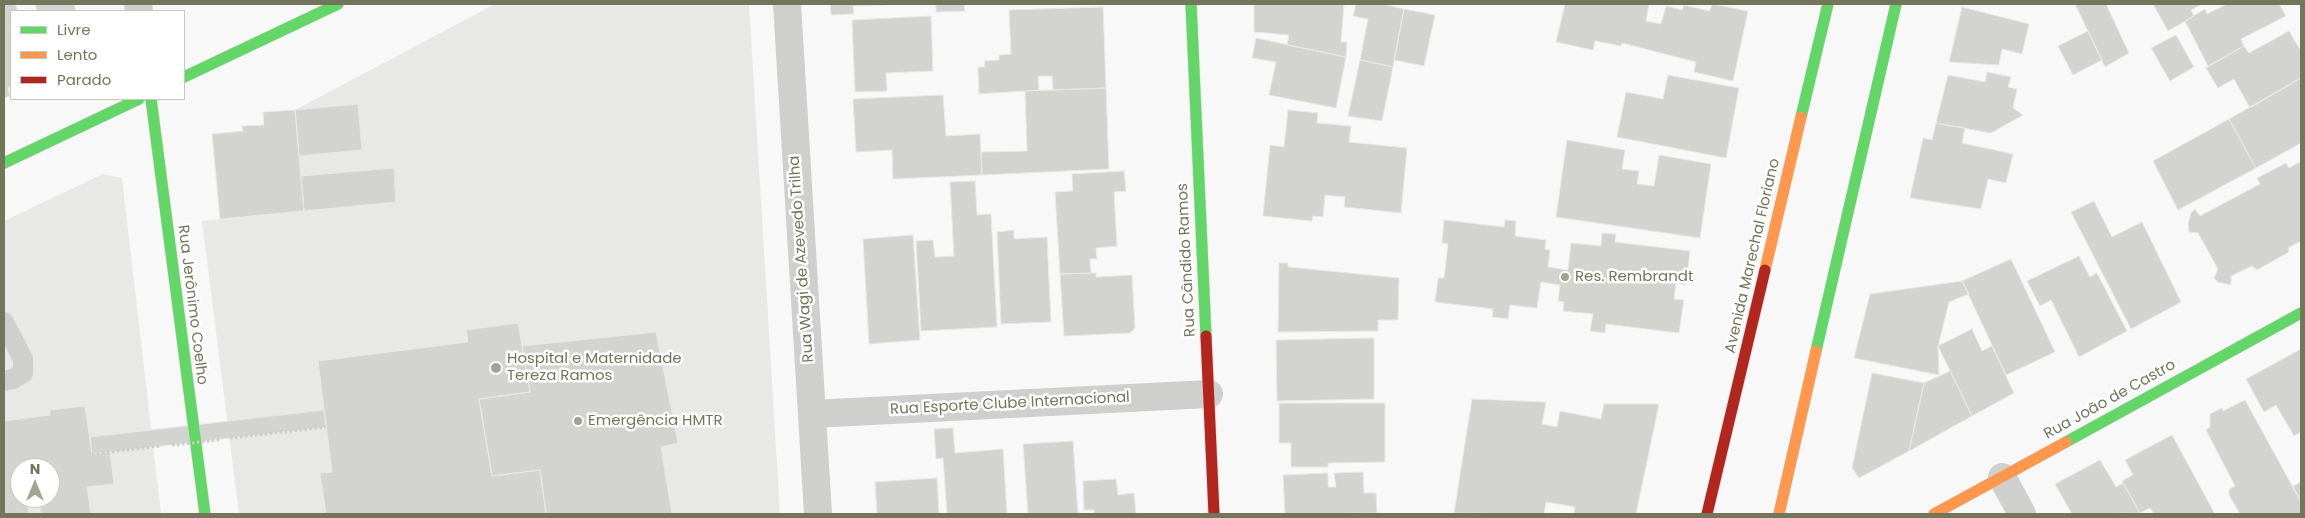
<!DOCTYPE html>
<html>
<head>
<meta charset="utf-8">
<style>
  body { margin:0 }
  #map { position:relative; width:2305px; height:518px; overflow:hidden; background:#f8f8f8; font-family:Poppins,sans-serif }
  canvas { display:block }
  .frame { position:absolute; inset:0; border:5px solid #74765b; pointer-events:none }
  .legend { position:absolute; left:10px; top:10px; width:175px; height:90px; box-sizing:border-box; background:#fff; border:1px solid #c7c8bd; margin:0; padding:6px 9px; list-style:none; font-size:15px; color:#74765b }
  .legend li { display:flex; align-items:center; gap:10px; height:25px }
  .legend b { width:25px; border:1px solid #c7c8bd }
  .north { position:absolute; left:10px; top:458px; width:50px; height:50px; box-sizing:border-box; background:#fff; border:1px solid #c7c8bd; border-radius:50%; rotate:0deg; font-size:14px; font-weight:700; line-height:20px; text-align:center; color:#74765b }
  .north::after { content:''; display:block; margin:auto; width:18px; height:22px; background:#a2a492; clip-path:polygon(50% 0,100% 100%,50% 72%,0 100%) }
</style>
</head>
<body>
<div id="map">
<canvas width="2305" height="518"></canvas>
<div class="frame"></div>
<ul class="legend">
<li><b style="height:6px;background:#63d668"></b>Livre</li>
<li><b style="height:6px;background:#ff974d"></b>Lento</li>
<li><b style="height:6px;background:#b3261e"></b>Parado</li>
</ul>
<div class="north">N</div>
</div>
<script>
const ctx = document.querySelector('canvas').getContext('2d');
ctx.lineJoin = 'round';
function paint(path, color) {
  ctx.fillStyle = color;
  ctx.fill(path, 'evenodd');
}
function poly(rows) {
  const path = new Path2D();
  for (const r of rows) {
    path.moveTo(r[0], r[1]);
    for (let i = 2; i < r.length; i += 2) path.lineTo(r[i], r[i + 1]);
  }
  return path;
}
function strokePath(path, color, width, dash) {
  ctx.strokeStyle = color;
  ctx.lineWidth = width;
  ctx.lineCap = dash ? 'butt' : 'round';
  ctx.setLineDash(dash || []);
  ctx.stroke(path);
}
function label(font, color, halo, rows, align = 'center') {
  ctx.font = font + ' Poppins,sans-serif';
  ctx.lineWidth = 5;
  ctx.setLineDash([]);
  ctx.textBaseline = 'middle';
  ctx.strokeStyle = halo;
  ctx.fillStyle = color;
  for (const [text, x, y, turn = 0] of rows) {
    ctx.save();
    ctx.translate(x, y);
    ctx.rotate((+turn || 0) * Math.PI / 180);
    ctx.textAlign = isNaN(turn) ? turn : align;
    if (halo) ctx.strokeText(text, 0, 0);
    ctx.fillText(text, 0, 0);
    ctx.restore();
  }
}
const built = poly([
  [495,4,749,4,780,514,239,514,202,221,304,211,295,110],
  [103,174,122,178,161,514,4,514,4,221],
  [20,468,50,468,50,498,20,498]
]);
const building = poly([
  [4,4,15,4,18,11,11,11,11,87,8,88,10,96,4,98,4,4],
  [35,4,74,4,76,11,37,11,35,4],
  [830,4,887,4,887,5,853,6,854,14,831,15,830,4],
  [936,4,964,4,965,11,936,12,936,4],
  [1254,4,1344,4,1341,42,1347,42,1346,57,1287,45,1289,35,1254,32,1254,4],
  [1356,4,1383,4,1404,9,1393,67,1360,60,1368,19,1353,16,1356,4],
  [1565,4,1649,4,1646,21,1661,24,1666,6,1682,10,1684,5,1709,11,1713,4,1748,11,1733,81,1694,72,1696,62,1622,43,1621,46,1595,41,1593,50,1556,42,1565,4],
  [2075,4,2106,4,2129,53,2105,67,2075,4],
  [2153,4,2202,4,2191,10,2194,16,2168,31,2153,4],
  [2227,4,2279,4,2286,16,2241,39,2244,46,2208,66,2185,21,2205,9,2207,14,2227,4],
  [1103,7,1106,88,1053,90,1052,76,1038,76,1039,90,979,94,978,67,985,67,984,61,999,60,999,55,1011,54,1009,10,1103,7],
  [1962,7,2029,24,2022,54,2002,49,1999,65,1949,62,1962,7],
  [1404,9,1435,15,1424,66,1394,60,1404,9],
  [931,16,933,71,886,73,887,91,855,92,852,20,931,16],
  [2088,31,2102,60,2073,75,2058,46,2088,31],
  [2289,31,2301,51,2301,78,2250,108,2234,79,2218,88,2206,68,2244,46,2249,53,2289,31],
  [2176,35,2194,67,2170,81,2151,48,2176,35],
  [1256,38,1346,57,1336,108,1269,95,1276,62,1252,58,1256,38],
  [1360,60,1393,67,1382,121,1348,116,1360,60],
  [1987,72,2011,77,2008,87,2017,89,2013,108,2023,115,1991,133,1936,123,1948,75,1985,82,1987,72],
  [1668,75,1739,88,1726,158,1617,137,1626,92,1663,99,1668,75],
  [2301,78,2301,143,2256,168,2229,119,2301,78],
  [1106,88,1109,169,982,175,981,152,1027,151,1025,91,1106,88],
  [943,95,946,136,980,134,982,175,893,179,892,150,856,152,853,99,943,95],
  [358,104,362,150,299,156,295,110,358,104],
  [295,110,304,211,220,219,212,134,243,131,242,126,264,125,263,112,295,110],
  [1288,110,1318,113,1317,123,1351,126,1349,142,1407,148,1401,213,1344,207,1345,197,1325,195,1323,217,1313,216,1312,221,1263,216,1270,145,1284,147,1288,110],
  [2229,119,2256,168,2178,210,2153,161,2229,119],
  [1936,123,1965,128,1962,143,2013,154,2006,183,1988,179,1981,209,1910,198,1923,138,1932,140,1936,123],
  [1567,140,1625,150,1622,169,1639,171,1637,184,1654,186,1659,155,1711,164,1700,238,1556,217,1567,140],
  [2301,161,2301,241,2288,248,2289,252,2257,270,2252,266,2231,276,2231,285,2218,282,2214,278,2218,269,2198,233,2189,232,2188,224,2191,213,2195,209,2200,216,2260,184,2257,178,2286,163,2289,168,2301,161],
  [394,168,396,202,304,211,301,176,394,168],
  [1124,171,1126,191,1114,192,1117,246,1096,248,1097,259,1090,259,1091,273,1060,274,1055,192,1073,191,1072,174,1124,171],
  [975,181,977,215,991,214,997,327,921,331,916,241,933,240,935,257,954,256,950,182,975,181],
  [2094,201,2112,237,2142,222,2181,302,2131,329,2071,212,2094,201],
  [1444,220,1504,227,1505,220,1516,221,1515,236,1546,240,1545,249,1550,250,1548,267,1568,270,1571,243,1601,246,1602,233,1616,234,1615,242,1690,251,1686,285,1676,283,1674,299,1684,300,1679,333,1606,324,1605,333,1590,331,1593,314,1563,311,1564,302,1558,301,1560,285,1541,282,1537,308,1510,305,1508,319,1492,317,1493,309,1435,302,1438,278,1444,278,1448,244,1442,243,1444,220],
  [1014,230,1014,239,1047,237,1051,322,1001,324,997,232,1014,230],
  [913,235,920,340,869,344,863,239,913,235],
  [2079,256,2090,277,2097,273,2127,331,2079,357,2051,300,2040,306,2027,281,2079,256],
  [2011,259,2055,352,2006,375,1962,281,2011,259],
  [1279,263,1288,263,1288,267,1399,278,1398,320,1378,320,1378,331,1278,332,1279,263],
  [1096,273,1096,277,1132,275,1135,328,1130,333,1064,336,1060,274,1096,273],
  [1962,281,1969,294,1949,302,1938,346,1939,375,1854,358,1870,294,1962,281],
  [518,323,530,392,479,399,492,476,540,470,546,514,326,514,320,473,332,472,318,361,468,342,466,330,518,323],
  [1972,329,1982,351,1992,346,2014,393,1972,416,1938,346,1972,329],
  [656,332,678,443,661,447,672,514,546,514,540,470,492,476,479,399,530,392,522,346,656,332],
  [1374,338,1374,399,1277,401,1276,340,1374,338],
  [2301,349,2301,432,2294,436,2276,405,2264,412,2246,379,2301,349],
  [1950,371,1972,416,1909,451,1924,383,1950,371],
  [1872,373,1924,383,1909,451,1859,478,1852,468,1872,373],
  [1472,399,1546,402,1542,424,1557,427,1560,411,1601,419,1604,404,1659,404,1636,514,1574,514,1575,507,1546,502,1544,514,1454,513,1472,399],
  [2245,400,2301,502,2301,514,2240,514,2229,495,2229,489,2235,486,2206,430,2210,427,2210,414,2222,408,2223,411,2245,400],
  [1279,403,1385,403,1385,462,1328,463,1328,467,1291,467,1291,443,1279,443,1279,403],
  [85,406,92,454,110,452,114,484,87,487,91,514,33,514,41,513,39,498,50,498,50,468,20,468,20,498,27,498,29,514,4,514,4,421,50,415,50,410,85,406],
  [324,410,326,427,92,454,90,437,324,410],
  [953,428,955,453,1003,449,1007,514,947,514,943,458,936,459,934,429,953,428],
  [2172,435,2215,514,2154,514,2150,508,2140,513,2122,481,2133,475,2125,460,2172,435],
  [1073,441,1078,514,1028,514,1023,444,1073,441],
  [2100,460,2116,487,2123,483,2140,513,2072,514,2055,484,2100,460],
  [1363,472,1364,493,1376,493,1377,513,1285,514,1283,475,1328,473,1328,487,1336,487,1334,473,1363,472],
  [937,478,939,514,877,514,875,482,937,478],
  [1116,479,1118,495,1134,493,1136,514,1094,514,1094,510,1084,510,1083,481,1116,479],
  [2301,482,2301,502,2293,486,2301,482]
]);
const path = poly([
  [230,438,326,427],
  [92,454,161,446]
]);
const lane = poly([
  [4,322,23,359,23,373,13,379,4,381]
]);
const street = poly([
  [138,4,139,11],
  [787,4,818,514],
  [812,414,1209,394],
  [2002,477,2022,514]
]);
const fast = poly([
  [1191,4,1206,336],
  [184,77,338,4],
  [151,99,205,514],
  [1801,117,1828,4],
  [4,163,139,99],
  [1816,351,1896,4],
  [2066,442,2301,313]
]);
const slow = poly([
  [1765,270,1801,117],
  [1779,514,1816,351],
  [1934,514,2066,442]
]);
const jam = poly([
  [1206,336,1214,514],
  [1707,514,1765,270]
]);
const pathBridge = poly([
  [172,445,219,440]
]);
const markers = [
  [1565,277,5,"#a2a492"],
  [496,368,6,"#a2a492"],
  [578,421,5,"#a2a492"]
];
const streetNames = [
  ["Avenida Marechal Floriano",1753,256,-77],
  ["Rua Wagi de Azevedo Trilha",802,259,-94],
  ["Rua Cândido Ramos",1187,260,-93],
  ["Rua Jerônimo Coelho",192,305,83],
  ["Rua João de Castro",2110,400,-29],
  ["Rua Esporte Clube Internacional",1010,404,-3]
];
const poiNames = [
  ["Res. Rembrandt",1575,277],
  ["Hospital e Maternidade",507,359],
  ["Tereza Ramos",507,376],
  ["Emergência HMTR",588,421]
];
paint(built, '#e8e8e6');
paint(building, '#d3d3d0');
strokePath(building, '#e8e8e8', 1);
strokePath(fast, '#d6d6d4', 12);
strokePath(slow, '#d6d6d4', 12);
strokePath(jam, '#d6d6d4', 12);
strokePath(path, '#ccccca', 3, [2.5, 2.5]);
strokePath(lane, '#cfcfcd', 20);
strokePath(street, '#cfcfcd', 28);
strokePath(fast, '#63d668', 11);
strokePath(slow, '#ff974d', 11);
strokePath(jam, '#b3261e', 11);
strokePath(pathBridge, '#ccccca', 3, [2.5, 2.5]);
for (const [x, y, r, color] of markers) {
  const dot = new Path2D();
  dot.arc(x, y, r, 0, 2 * Math.PI);
  ctx.fillStyle = color;
  ctx.fill(dot);
  strokePath(dot, '#fff', 2);
}
label('15px', '#74765b', '#fff', streetNames);
label('15px', '#74765b', '#fff', poiNames, 'left');
</script>
</body>
</html>
